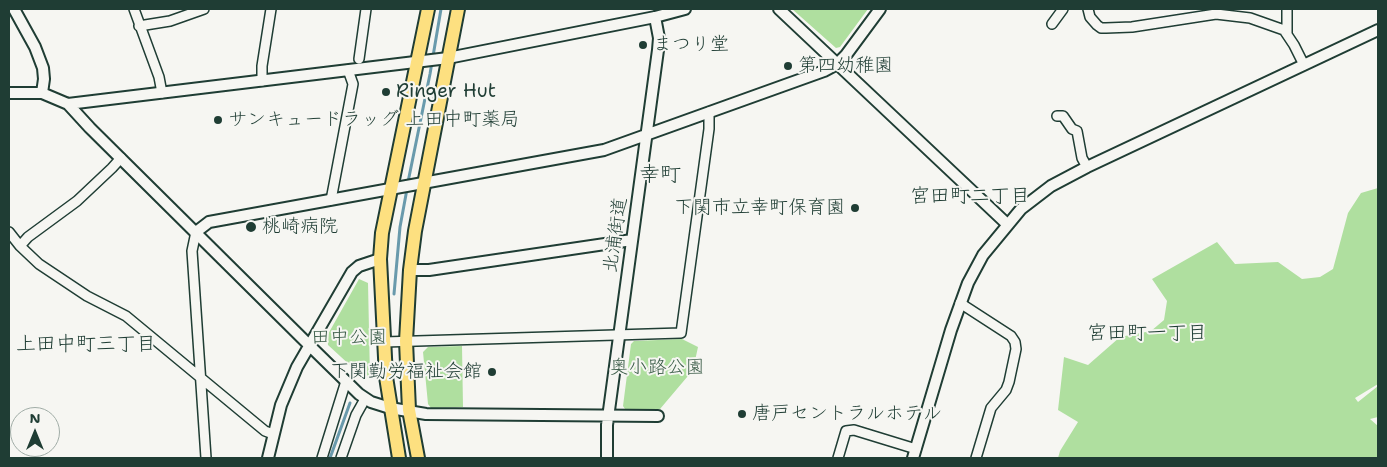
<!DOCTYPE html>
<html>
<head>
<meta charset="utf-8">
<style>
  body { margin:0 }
  #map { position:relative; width:1387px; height:467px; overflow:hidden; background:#f6f6f2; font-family:"Shantell Sans",sans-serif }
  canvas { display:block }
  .frame { position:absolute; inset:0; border:10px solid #1f3d34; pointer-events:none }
  .north { position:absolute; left:10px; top:407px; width:50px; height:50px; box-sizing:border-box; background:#f6f6f2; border:1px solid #a0aca6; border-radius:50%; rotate:0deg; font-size:14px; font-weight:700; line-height:20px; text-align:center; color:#1f3d34 }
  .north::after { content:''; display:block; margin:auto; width:18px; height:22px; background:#1f3d34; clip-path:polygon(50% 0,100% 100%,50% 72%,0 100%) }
</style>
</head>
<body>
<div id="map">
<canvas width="1387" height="467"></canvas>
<div class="frame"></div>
<div class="north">N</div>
</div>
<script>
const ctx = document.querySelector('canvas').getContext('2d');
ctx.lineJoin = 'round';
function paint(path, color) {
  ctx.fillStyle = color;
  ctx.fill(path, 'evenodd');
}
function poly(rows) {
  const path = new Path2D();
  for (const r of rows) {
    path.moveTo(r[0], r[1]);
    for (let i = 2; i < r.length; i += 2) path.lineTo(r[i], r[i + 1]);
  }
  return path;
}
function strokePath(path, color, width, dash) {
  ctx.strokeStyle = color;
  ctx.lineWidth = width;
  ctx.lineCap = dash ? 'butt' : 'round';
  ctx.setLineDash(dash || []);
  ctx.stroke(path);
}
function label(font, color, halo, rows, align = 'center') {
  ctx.font = font + ' "Shantell Sans","Klee One",sans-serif';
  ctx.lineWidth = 4;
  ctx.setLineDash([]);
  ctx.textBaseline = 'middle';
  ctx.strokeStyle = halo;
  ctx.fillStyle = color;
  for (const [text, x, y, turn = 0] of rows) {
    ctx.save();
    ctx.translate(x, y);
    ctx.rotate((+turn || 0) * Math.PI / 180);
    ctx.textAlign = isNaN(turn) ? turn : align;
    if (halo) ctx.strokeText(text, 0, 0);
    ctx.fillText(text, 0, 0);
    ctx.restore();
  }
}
const green = poly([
  [792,9,868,9,840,47,836,48],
  [1378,188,1378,384,1355,398,1358,402,1378,386,1378,417,1370,419,1378,426,1378,458,1058,458,1060,451,1078,422,1058,410,1064,357,1088,365,1120,337,1151,331,1164,320,1167,301,1152,279,1217,242,1235,264,1278,262,1302,279,1320,277,1333,269,1348,213,1361,193],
  [359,279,368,283,370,377,365,379,328,345,327,336],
  [682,339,698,347,693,370,660,409,625,409,623,406,631,344,634,341],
  [462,346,463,407,431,408,428,404,423,352,428,347]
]);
const stream = poly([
  [408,182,430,74,441,9],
  [394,294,400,227,407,189],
  [330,458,350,403]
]);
const minor = poly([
  [134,9,159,77,162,93],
  [1088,9,1090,17,1097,25,1101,28,1106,28,1132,27,1216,14,1250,18,1284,30,1294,45,1304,65],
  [1052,24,1063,9],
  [139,26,170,21,204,9],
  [1287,33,1287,9],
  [359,59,366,9],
  [262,81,262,66,271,9],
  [1057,116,1063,116,1072,129,1077,131,1082,158,1087,167],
  [331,200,353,84,348,70],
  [9,232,20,246,39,264,87,296,126,316,265,431,273,434],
  [196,232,192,251,206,458],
  [20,246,28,237,77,201,112,168,121,158],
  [960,303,1011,336,1015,342,1016,349,1009,382,1006,390,991,408,976,458],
  [384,342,681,333,709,129,709,112],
  [322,458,346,381],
  [341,458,356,415,365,399],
  [838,458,846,431,854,430,916,449]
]);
const tertiary = poly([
  [14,9,35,47,43,68,44,79,42,93],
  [779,9,1007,224],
  [9,93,42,93,68,104,90,128,310,346,359,394,371,402,390,408,426,414,658,416],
  [68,104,448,58,655,17,685,9],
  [196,232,209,222,604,150,824,71,837,64,846,55,880,9],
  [410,270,429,270,632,240],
  [268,458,281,405,297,367,352,272,359,266,380,259],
  [607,458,607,425,658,50,659,38,655,17],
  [913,458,951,330,968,283,983,255,1021,209,1051,186,1087,167,1378,30]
]);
const primary = poly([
  [399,458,386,377,380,259,382,233,428,9],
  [418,458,409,410,406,341,410,270,415,231,458,9]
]);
const markers = [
  [643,45,5,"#1f3d34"],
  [788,66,5,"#1f3d34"],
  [386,92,5,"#1f3d34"],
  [218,120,5,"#1f3d34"],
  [855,208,5,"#1f3d34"],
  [251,227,6,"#1f3d34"],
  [492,372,5,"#1f3d34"],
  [742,414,5,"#1f3d34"]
];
const poiNames = [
  ["まつり堂",653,45],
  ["第四幼稚園",798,66],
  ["Ringer Hut",396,92],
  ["サンキュードラッグ 上田中町薬局",228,120],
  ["下関市立幸町保育園",845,208,"right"],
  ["桃崎病院",262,227],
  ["下関勤労福祉会館",482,372,"right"],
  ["唐戸セントラルホテル",752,414]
];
const streetNames = [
  ["北浦街道",616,235,-82]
];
const parkNames = [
  ["田中公園",349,338],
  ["奥小路公園",657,368]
];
const neighbourhoodNames = [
  ["宮田町二丁目",970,197],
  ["宮田町一丁目",1147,334],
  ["上田中町三丁目",86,345]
];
const quarterNames = [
  ["幸町",660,176]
];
paint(green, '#afdf9f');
strokePath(stream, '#699aac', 3);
strokePath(minor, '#1f3d34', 12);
strokePath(tertiary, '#1f3d34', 14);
strokePath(primary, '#1f3d34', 16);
strokePath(minor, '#f6f6f2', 9);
strokePath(tertiary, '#f6f6f2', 10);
strokePath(primary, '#fde080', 12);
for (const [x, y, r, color] of markers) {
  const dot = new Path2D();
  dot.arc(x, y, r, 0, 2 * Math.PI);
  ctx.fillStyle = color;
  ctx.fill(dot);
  strokePath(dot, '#f6f6f2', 2);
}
label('19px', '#1f3d34', '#f6f6f2', poiNames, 'left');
label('19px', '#1f3d34', '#f6f6f2', streetNames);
label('19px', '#3c5d49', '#f6f6f2', parkNames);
label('20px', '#1f3d34', '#f6f6f2', neighbourhoodNames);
label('21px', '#1f3d34', '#f6f6f2', quarterNames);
</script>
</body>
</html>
